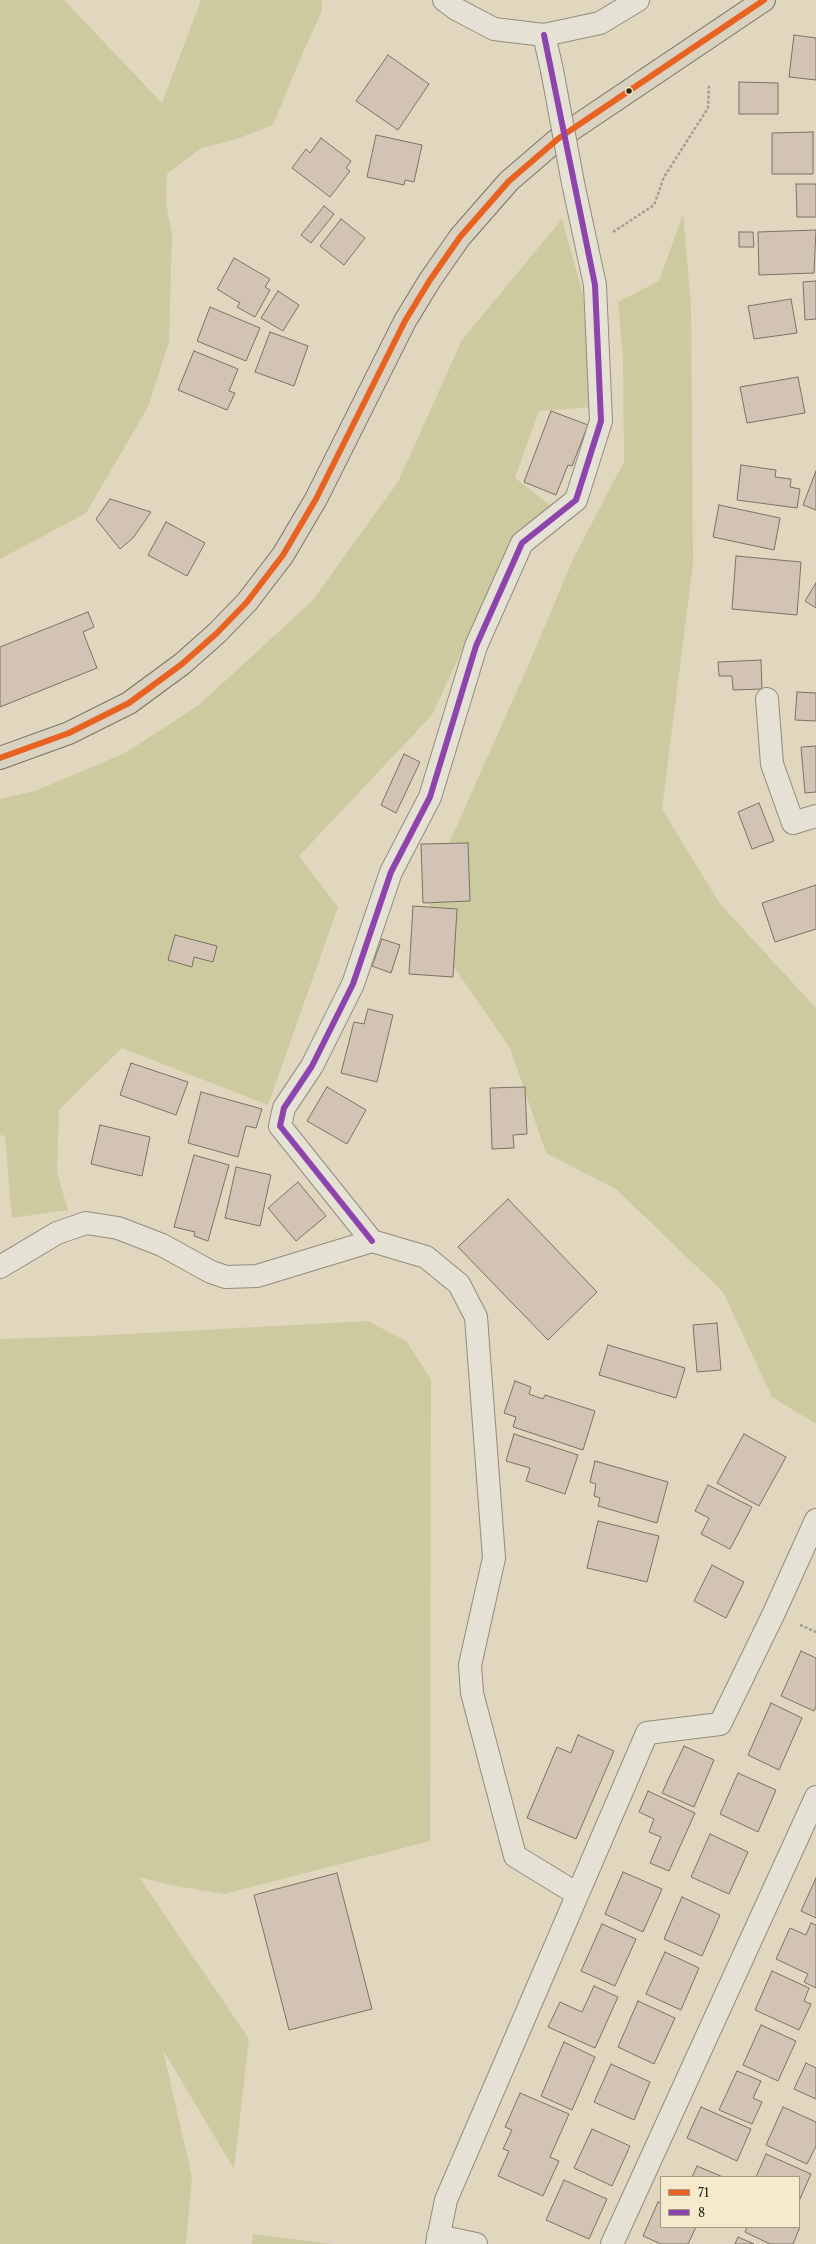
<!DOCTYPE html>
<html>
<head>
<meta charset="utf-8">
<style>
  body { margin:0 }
  #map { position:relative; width:816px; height:2244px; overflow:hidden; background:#e0d7be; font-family:"Libre Caslon Text",serif }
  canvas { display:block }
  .legend { position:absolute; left:660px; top:2176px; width:140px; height:52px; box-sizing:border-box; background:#f5eacb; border:1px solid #a49a82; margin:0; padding:5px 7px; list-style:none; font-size:12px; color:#2b2215 }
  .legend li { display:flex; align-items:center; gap:8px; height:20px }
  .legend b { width:20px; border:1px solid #a49a82 }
</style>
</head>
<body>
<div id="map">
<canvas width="816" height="2244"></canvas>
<ul class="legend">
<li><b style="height:5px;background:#e86221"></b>71</li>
<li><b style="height:5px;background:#8e44ad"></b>8</li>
</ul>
</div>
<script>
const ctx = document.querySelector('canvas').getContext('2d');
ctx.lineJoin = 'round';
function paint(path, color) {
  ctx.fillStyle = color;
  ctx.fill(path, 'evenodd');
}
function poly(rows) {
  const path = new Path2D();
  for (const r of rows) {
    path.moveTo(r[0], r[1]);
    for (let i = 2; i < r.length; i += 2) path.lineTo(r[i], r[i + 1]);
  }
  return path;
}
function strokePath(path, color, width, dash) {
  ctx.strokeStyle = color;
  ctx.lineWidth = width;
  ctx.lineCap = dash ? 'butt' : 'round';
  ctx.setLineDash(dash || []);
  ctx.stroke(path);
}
const green = poly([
  [0,0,64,0,162,103,201,0,322,0,322,11,303,52,273,125,234,140,201,148,167,174,166,202,172,235,169,342,148,407,86,513,0,559],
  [683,214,691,305,693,563,662,809,720,904,816,1008,816,1424,772,1397,723,1292,616,1189,546,1153,510,1048,447,957,426,895,528,666,574,557,624,462,623,359,618,302,659,281],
  [562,219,583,295,591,407,539,411,515,478,554,508,514,537,432,715,299,856,338,907,268,1105,122,1048,59,1110,57,1172,68,1210,12,1218,5,1136,0,1135,0,799,35,791,125,753,199,705,312,601,398,482,462,340],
  [368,1321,406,1341,431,1379,430,1841,224,1894,170,1885,139,1877,249,2039,234,2169,163,2050,192,2177,186,2244,0,2244,0,1339,91,1336],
  [253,2234,331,2244,252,2244]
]);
const building = poly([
  [794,35,816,38,816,80,789,77,794,35],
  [388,55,429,84,398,130,356,101,388,55],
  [739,82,778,83,778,114,739,114,739,82],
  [813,132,813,174,772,174,772,133,813,132],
  [376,135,422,145,414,182,405,180,404,185,367,177,376,135],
  [321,138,351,161,346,168,350,171,330,197,292,168,306,149,310,153,321,138],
  [796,184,816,184,816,217,797,217,796,184],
  [324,206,334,214,311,243,301,235,324,206],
  [341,219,365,238,344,265,320,246,341,219],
  [816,230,814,273,759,275,758,232,816,230],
  [739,232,753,232,754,247,739,247,739,232],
  [234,258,270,279,265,287,270,290,255,317,237,307,240,303,217,289,234,258],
  [816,281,816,319,805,320,803,282,816,281],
  [278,291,299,305,283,331,261,318,278,291],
  [791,299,797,333,754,339,748,306,791,299],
  [210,307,260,328,246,361,197,341,210,307],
  [270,332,308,346,294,386,255,372,270,332],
  [194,351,238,369,229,391,235,393,227,410,178,390,194,351],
  [798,377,805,413,747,423,740,387,798,377],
  [551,411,588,425,572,466,568,465,556,495,524,482,551,411],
  [741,465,776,470,775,477,791,479,790,487,800,489,797,508,737,500,741,465],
  [816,471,816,510,803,505,816,471],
  [110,499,151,512,133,538,120,549,96,519,110,499],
  [719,505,780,518,774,550,713,537,719,505],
  [166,522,205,543,187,576,148,555,166,522],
  [736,556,801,562,797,615,732,609,736,556],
  [816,583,816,608,805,601,816,583],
  [88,612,94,627,83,632,97,668,0,707,0,647,88,612],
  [761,660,762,689,733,690,732,676,719,676,718,662,761,660],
  [797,692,816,693,816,721,795,720,797,692],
  [816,746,816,792,805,793,801,747,816,746],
  [404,754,420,762,396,813,381,805,404,754],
  [759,803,774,841,752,849,738,812,759,803],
  [468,843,470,901,423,903,421,844,468,843],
  [816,885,816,929,775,942,762,903,816,885],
  [413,906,457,909,453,977,409,974,413,906],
  [175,935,217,946,213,962,194,957,192,967,168,960,175,935],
  [382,939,400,945,391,973,372,966,382,939],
  [368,1009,393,1015,377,1082,341,1073,354,1022,364,1024,368,1009],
  [131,1063,188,1082,176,1115,120,1095,131,1063],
  [327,1087,366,1110,347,1144,307,1121,327,1087],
  [525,1087,527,1134,513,1135,514,1148,492,1149,490,1088,525,1087],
  [201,1092,262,1109,256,1128,246,1126,238,1157,188,1143,201,1092],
  [100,1125,150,1137,142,1176,91,1164,100,1125],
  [194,1155,229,1165,208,1241,194,1236,195,1232,174,1227,194,1155],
  [236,1167,271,1175,260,1226,225,1218,236,1167],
  [298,1182,326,1216,296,1241,268,1208,298,1182],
  [508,1199,597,1292,548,1340,458,1247,508,1199],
  [717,1323,721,1370,697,1372,693,1325,717,1323],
  [608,1345,685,1368,676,1398,599,1375,608,1345],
  [515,1381,531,1387,529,1394,543,1399,545,1395,595,1411,583,1450,513,1427,516,1417,504,1413,515,1381],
  [514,1434,578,1455,565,1494,526,1481,530,1468,506,1461,514,1434],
  [744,1434,786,1457,759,1506,717,1483,744,1434],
  [595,1461,668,1482,657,1523,598,1506,600,1498,594,1496,596,1484,590,1482,595,1461],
  [708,1485,752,1507,730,1549,701,1534,709,1518,695,1511,708,1485],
  [598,1521,659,1536,647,1582,587,1568,598,1521],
  [712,1565,744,1582,726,1618,694,1601,712,1565],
  [801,1651,816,1658,816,1707,814,1711,781,1696,801,1651],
  [771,1703,802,1718,779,1770,748,1755,771,1703],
  [578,1735,614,1751,576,1839,527,1818,557,1747,571,1753,578,1735],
  [684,1746,714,1760,694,1807,662,1793,684,1746],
  [738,1773,776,1790,758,1832,720,1814,738,1773],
  [648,1791,695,1813,669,1871,650,1863,661,1837,649,1832,654,1819,639,1812,648,1791],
  [710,1834,748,1852,729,1894,691,1877,710,1834],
  [623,1872,662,1889,643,1932,605,1914,623,1872],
  [337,1873,372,2009,289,2030,254,1895,337,1873],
  [816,1878,816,1918,801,1911,816,1878],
  [682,1897,720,1915,702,1956,664,1939,682,1897],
  [811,1923,816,1925,816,1988,804,1982,808,1974,776,1959,790,1928,806,1935,811,1923],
  [602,1924,636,1939,615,1986,581,1971,602,1924],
  [665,1952,699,1968,681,2010,646,1994,665,1952],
  [772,1971,809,1988,804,2001,811,2004,799,2030,755,2010,772,1971],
  [594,1986,618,1997,595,2048,548,2027,560,2002,582,2012,594,1986],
  [638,2001,675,2018,654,2064,618,2047,638,2001],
  [761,2025,796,2041,778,2081,743,2065,761,2025],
  [564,2042,595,2057,572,2110,541,2096,564,2042],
  [806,2063,816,2068,816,2099,794,2089,806,2063],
  [611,2064,650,2082,634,2120,594,2102,611,2064],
  [737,2071,761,2081,753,2098,762,2102,752,2124,719,2110,737,2071],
  [520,2093,569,2114,550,2157,559,2161,543,2196,498,2176,509,2151,503,2149,512,2130,505,2127,520,2093],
  [701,2107,751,2129,737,2161,687,2138,701,2107],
  [783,2107,816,2122,816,2146,807,2164,766,2145,783,2107],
  [592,2129,630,2146,612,2186,574,2168,592,2129],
  [766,2154,811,2174,799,2201,799,2177,756,2177,766,2154],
  [697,2166,723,2177,692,2177,697,2166],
  [564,2180,607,2199,589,2239,546,2220,564,2180],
  [658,2202,661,2203,661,2227,696,2227,688,2244,661,2244,643,2236,658,2202],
  [747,2227,799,2226,800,2227,793,2244,770,2244,745,2232,747,2227],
  [738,2237,754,2244,735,2244,738,2237]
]);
const path = poly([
  [613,232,654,205,664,177,708,108,709,85],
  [800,1625,816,1632]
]);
const street = poly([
  [444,0,456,9,494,29,544,35,600,23,638,0],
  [544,35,552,70],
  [767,699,772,764,793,823,816,816],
  [372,1241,280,1126,284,1108,312,1066,353,984,391,872,430,797,476,646,522,543,576,500,601,421,595,285,573,183],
  [0,1267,57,1233,86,1223,118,1228,162,1245,211,1272,226,1277,257,1276,372,1241,426,1257,459,1284,476,1317,494,1558,470,1665,472,1693,515,1856,577,1894],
  [438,2236,476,2244],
  [437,2244,446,2200,647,1733,720,1724,774,1613,816,1520],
  [612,2244,816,1797]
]);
const primary = poly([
  [0,758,69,733,129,703,182,664,217,633,247,602,283,555,316,499,405,321,430,280,460,237,509,181,559,138,764,0]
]);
const streetBridge = poly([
  [552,70,573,183]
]);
const bus1 = poly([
  [0,758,69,733,129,703,182,664,217,633,247,602,283,555,316,499,405,321,430,280,460,237,509,181,559,138,764,0]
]);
const bus2 = poly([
  [372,1241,280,1126,284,1108,312,1066,353,984,391,872,430,797,476,646,522,543,576,500,601,421,595,285,544,35]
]);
const markers = [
  [629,91,3.5,"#2b2215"]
];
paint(green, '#cdcaa0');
paint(building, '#d3c3b4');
strokePath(building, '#797365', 1);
strokePath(street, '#928c7c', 24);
strokePath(primary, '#797365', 24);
strokePath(path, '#a49f94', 2.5, [3, 2]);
strokePath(street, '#e6e1d5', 22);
strokePath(primary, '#dad2c1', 22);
strokePath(streetBridge, '#928c7c', 24, []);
strokePath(streetBridge, '#e6e1d5', 22);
strokePath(bus1, '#e86221', 6);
strokePath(bus2, '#8e44ad', 6);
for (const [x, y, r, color] of markers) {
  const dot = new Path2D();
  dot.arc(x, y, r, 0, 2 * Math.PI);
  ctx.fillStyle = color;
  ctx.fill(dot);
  strokePath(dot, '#f5eacb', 1.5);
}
</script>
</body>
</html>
